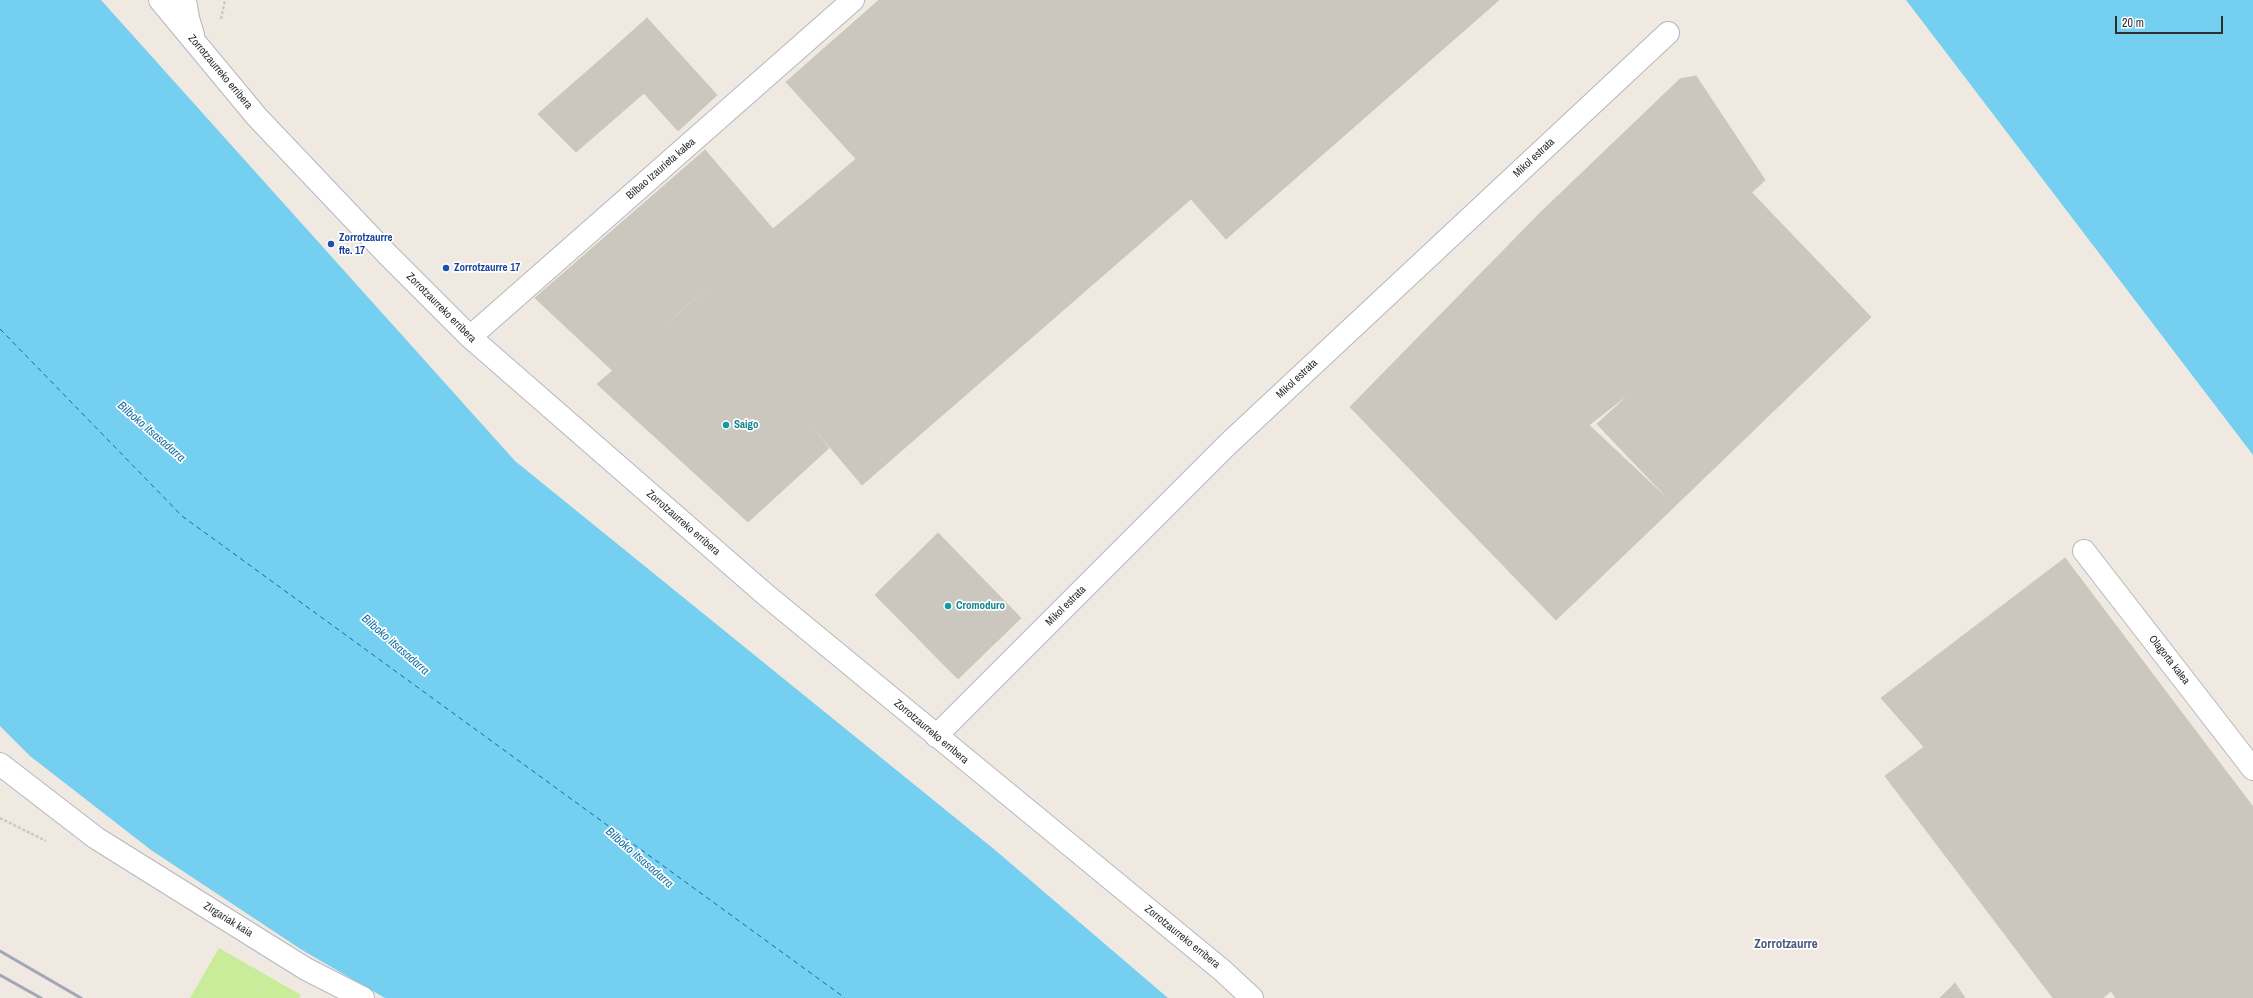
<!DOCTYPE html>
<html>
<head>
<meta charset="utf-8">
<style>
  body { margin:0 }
  #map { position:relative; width:2253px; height:998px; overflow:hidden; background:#efe9e1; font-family:"Archivo Narrow",sans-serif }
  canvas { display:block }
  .scale { position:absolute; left:2115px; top:16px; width:108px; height:18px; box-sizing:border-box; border:2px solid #2e2e2e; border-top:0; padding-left:5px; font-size:12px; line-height:14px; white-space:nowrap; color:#2e2e2e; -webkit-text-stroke:3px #fff; paint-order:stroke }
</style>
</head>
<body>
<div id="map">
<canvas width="2253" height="998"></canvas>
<div class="scale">20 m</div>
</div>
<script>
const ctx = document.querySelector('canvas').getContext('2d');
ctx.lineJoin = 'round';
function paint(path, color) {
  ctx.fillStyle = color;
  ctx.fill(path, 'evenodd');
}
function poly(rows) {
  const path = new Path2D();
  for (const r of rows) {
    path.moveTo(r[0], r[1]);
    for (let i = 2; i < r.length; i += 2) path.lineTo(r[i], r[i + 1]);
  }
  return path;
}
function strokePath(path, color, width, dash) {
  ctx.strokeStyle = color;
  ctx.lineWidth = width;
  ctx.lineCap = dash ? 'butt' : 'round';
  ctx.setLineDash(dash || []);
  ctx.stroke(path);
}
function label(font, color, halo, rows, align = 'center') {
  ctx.font = font + ' "Archivo Narrow",sans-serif';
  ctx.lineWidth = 3.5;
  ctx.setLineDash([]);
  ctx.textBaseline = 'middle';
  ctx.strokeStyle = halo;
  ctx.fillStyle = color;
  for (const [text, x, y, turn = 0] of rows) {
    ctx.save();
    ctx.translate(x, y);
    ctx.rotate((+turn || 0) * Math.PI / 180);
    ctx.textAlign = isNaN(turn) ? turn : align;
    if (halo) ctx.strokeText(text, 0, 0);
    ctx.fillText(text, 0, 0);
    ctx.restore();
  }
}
const pitch = poly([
  [219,948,301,995,299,998,190,998]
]);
const water = poly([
  [0,0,101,0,515,461,995,850,1168,998,385,998,302,950,151,850,30,756,0,726],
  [1906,0,2253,0,2253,455]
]);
const ferry = poly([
  [0,329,182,516,845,998]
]);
const building = poly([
  [879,0,1034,0,856,159,786,82,879,0],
  [1034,0,1499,0,1226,239,1191,199,862,485,779,387,764,402,681,312,773,229,856,159,1034,0],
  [647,18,717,95,678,131,608,53,647,18],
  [608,53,644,93,576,152,538,114,608,53],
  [1696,76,1765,180,1591,344,1634,390,1597,424,1675,506,1556,620,1350,407,1541,212,1680,79,1696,76],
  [705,150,773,229,613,371,535,298,705,150],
  [1752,193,1871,317,1675,506,1589,425,1634,390,1591,344,1752,193],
  [681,312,764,402,779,387,829,448,748,522,597,384,681,312],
  [938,533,1021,618,958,679,875,595,938,533],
  [2065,558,2253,807,2253,998,2116,998,2111,991,2103,998,2053,998,1885,776,1924,747,1881,698,2065,558],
  [1955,983,1965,998,1940,998,1955,983]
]);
const path = poly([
  [221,19,225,0],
  [0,818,46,841]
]);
const minor = poly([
  [160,0,257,117,387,254,470,337,766,595,1223,971,1252,998],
  [185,0,188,18,193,35],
  [470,337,853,0],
  [2084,551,2253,769],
  [936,736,1228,444,1668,33],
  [0,764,96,838,306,969,363,998]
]);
const rail = poly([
  [0,951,81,998],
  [0,975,41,998]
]);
const markers = [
  [331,244,4,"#1a4fb4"],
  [446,268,4,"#1a4fb4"],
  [726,425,4,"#0f9aa8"],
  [948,606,4,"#0f9aa8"]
];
const streetNames = [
  ["Zorrotzaurreko erribera",220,72,50],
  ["Mikol estrata",1534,158,-43],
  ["Bilbao Izaurieta kalea",661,169,-41],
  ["Zorrotzaurreko erribera",441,308,45],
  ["Mikol estrata",1297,379,-43],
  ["Zorrotzaurreko erribera",683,523,41],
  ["Mikol estrata",1066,606,-45],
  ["Olagorta kalea",2169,660,52],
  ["Zorrotzaurreko erribera",931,732,40],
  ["Zirgariak kaia",228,920,32],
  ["Zorrotzaurreko erribera",1182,937,39]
];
const transitNames = [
  ["Zorrotzaurre",339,238],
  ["fte. 17",339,251],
  ["Zorrotzaurre 17",454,268]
];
const cultureNames = [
  ["Saigo",734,425],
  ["Cromoduro",956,606]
];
const waterNames = [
  ["Bilboko itsasadarra",151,432,41],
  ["Bilboko itsasadarra",395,645,41],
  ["Bilboko itsasadarra",639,858,41]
];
const quarterNames = [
  ["Zorrotzaurre",1786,945]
];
paint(pitch, '#c9ec9a');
paint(water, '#75cff0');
strokePath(ferry, '#0d6fa3', 1, [5, 4]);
paint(building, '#cbc7bf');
strokePath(building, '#cbc5ba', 1);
strokePath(minor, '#b4b7c1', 24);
strokePath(path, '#c9c9c9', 2.5, [3, 2]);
strokePath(minor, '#fff', 22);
strokePath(rail, '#a3a6b8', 3);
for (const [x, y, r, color] of markers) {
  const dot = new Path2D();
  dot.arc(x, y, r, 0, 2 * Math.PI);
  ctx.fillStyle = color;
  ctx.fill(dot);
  strokePath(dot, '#fff', 1.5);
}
label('11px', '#2e2e2e', '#fff', streetNames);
label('bold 11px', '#164399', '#fff', transitNames, 'left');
label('bold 11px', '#0d838f', '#fff', cultureNames, 'left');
label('italic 12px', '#0d6fa3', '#fff', waterNames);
label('bold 13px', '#4d5680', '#fff', quarterNames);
</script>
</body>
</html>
